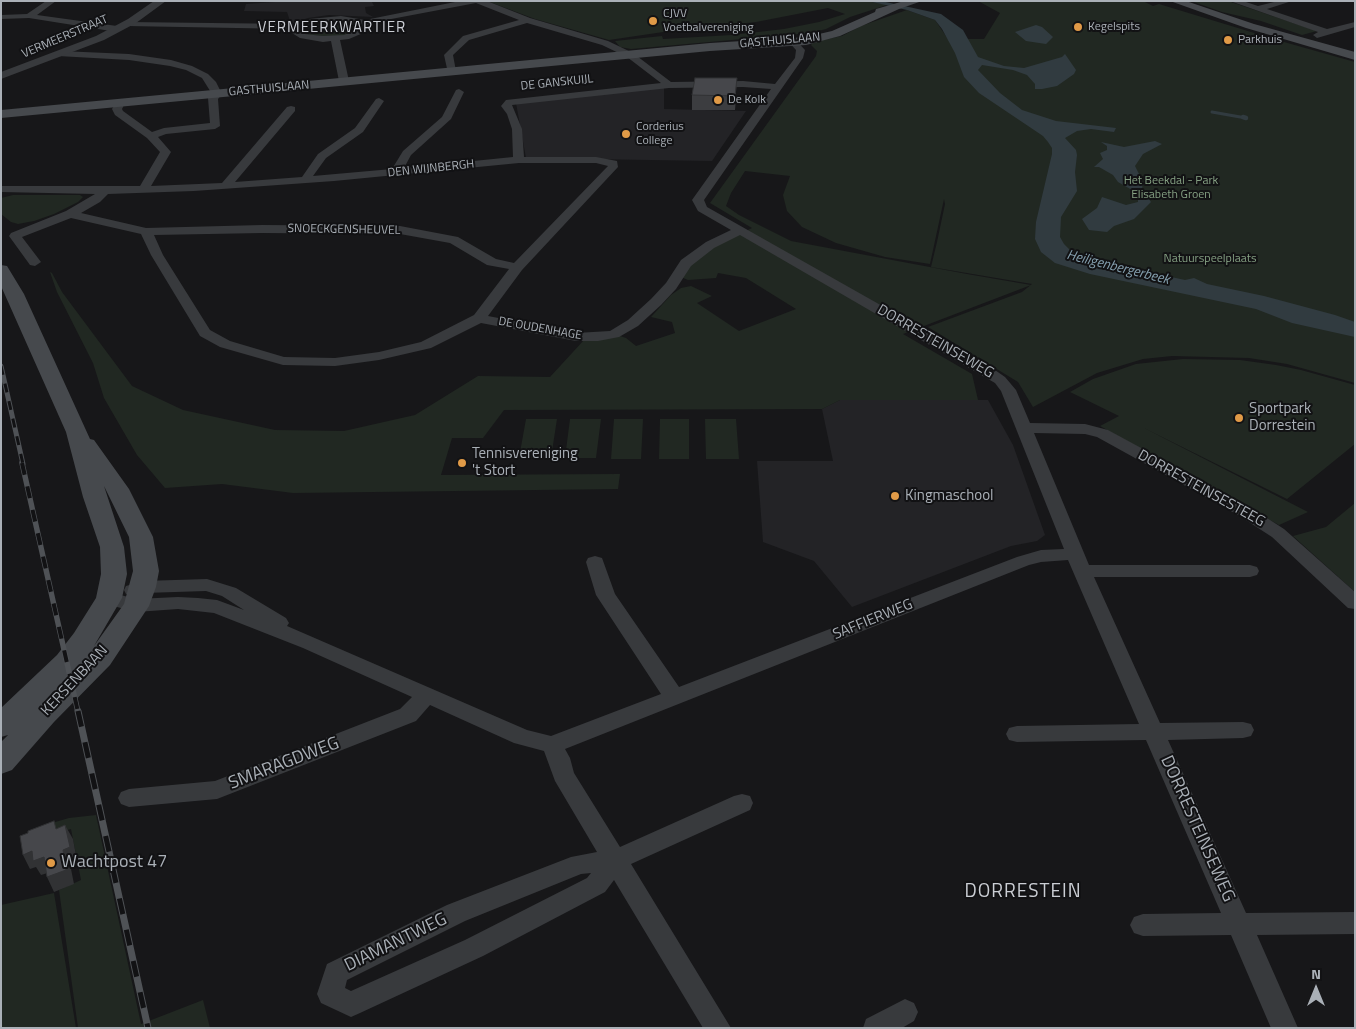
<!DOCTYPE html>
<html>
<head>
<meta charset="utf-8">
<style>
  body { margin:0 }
  #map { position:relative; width:1356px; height:1029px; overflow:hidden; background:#171719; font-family:"Titillium Web",sans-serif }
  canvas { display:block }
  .frame { position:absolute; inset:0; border:2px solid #aab0b7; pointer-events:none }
  .north { position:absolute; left:1291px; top:964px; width:50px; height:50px; -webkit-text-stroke:4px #121214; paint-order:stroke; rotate:0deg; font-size:14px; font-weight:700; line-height:20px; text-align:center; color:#aab0b7 }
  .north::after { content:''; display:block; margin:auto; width:18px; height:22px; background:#aab0b7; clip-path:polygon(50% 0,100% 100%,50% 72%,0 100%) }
</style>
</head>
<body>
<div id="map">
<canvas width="1356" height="1029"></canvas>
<div class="frame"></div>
<div class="north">N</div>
</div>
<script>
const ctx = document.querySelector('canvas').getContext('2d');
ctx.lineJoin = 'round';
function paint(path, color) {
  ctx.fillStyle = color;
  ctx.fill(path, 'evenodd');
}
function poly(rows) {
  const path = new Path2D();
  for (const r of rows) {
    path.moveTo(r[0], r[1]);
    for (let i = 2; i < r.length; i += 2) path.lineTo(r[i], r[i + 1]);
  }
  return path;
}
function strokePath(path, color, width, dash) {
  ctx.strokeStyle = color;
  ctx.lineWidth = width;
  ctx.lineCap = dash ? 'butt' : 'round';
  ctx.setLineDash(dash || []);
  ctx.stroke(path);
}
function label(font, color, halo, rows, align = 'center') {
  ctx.font = font + ' "Titillium Web",sans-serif';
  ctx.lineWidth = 4;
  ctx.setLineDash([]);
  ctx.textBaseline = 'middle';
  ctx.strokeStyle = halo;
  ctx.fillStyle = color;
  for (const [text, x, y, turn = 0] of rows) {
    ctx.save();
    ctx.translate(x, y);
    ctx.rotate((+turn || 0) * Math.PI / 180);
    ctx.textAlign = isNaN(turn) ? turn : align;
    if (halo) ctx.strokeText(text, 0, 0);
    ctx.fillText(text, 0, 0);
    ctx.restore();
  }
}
const built = poly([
  [289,1,374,1,372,2,374,6,365,7,366,13,373,17,329,15,308,18,291,24,287,12,244,11,246,4],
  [664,87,664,109,746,111,712,161,526,158,516,103],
  [840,400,988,400,1013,445,1045,535,1037,541,1011,546,852,607,814,561,763,542,757,461,833,461,822,409]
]);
const green = poly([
  [487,1,868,1,887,5,850,17,826,29,810,33,631,49,620,47,615,41,662,36,663,39,732,35,784,29,819,22,845,14,828,8,756,22,670,31,609,40,535,19],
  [978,1,1148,1,1145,2,1153,6,1159,4,1274,39,1266,41,1271,43,1276,44,1284,42,1355,62,1355,383,1287,364,1249,358,1172,356,1143,359,1097,373,1033,407,1018,382,928,327,1022,292,1032,284,931,267,937,242,945,204,944,199,930,264,885,257,836,243,802,227,787,211,783,195,790,176,745,171,731,193,726,206,739,215,791,241,967,274,1031,285,903,334,972,374,978,400,840,400,822,409,504,410,483,438,452,438,441,475,620,474,618,489,293,493,222,484,165,488,137,455,104,398,93,363,57,292,50,272,52,273,62,292,132,386,183,410,275,430,344,431,415,415,478,376,550,377,584,340,620,336,626,338,636,346,675,333,672,322,651,317,671,295,681,288,691,286,712,296,697,303,739,331,796,309,746,278,718,273,716,278,688,280,681,277,689,263,707,250,752,228,710,203,816,56,817,51,811,45,813,42,842,36,861,26,907,10,935,20,948,39,984,39,1000,13],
  [1191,1,1228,1,1317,31,1302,35,1261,21,1222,12],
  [333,18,364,24,364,27,354,34,333,37,300,34,298,26,302,24],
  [13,195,80,195,83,197,78,202,54,214,34,221,18,224,11,222,1,214,1,198],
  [1183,359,1240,360,1276,365,1301,370,1355,385,1355,444,1287,499,1144,428,1308,512,1279,525,1100,426,1119,416,1070,392,1093,379,1136,364],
  [526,419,557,419,551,458,519,458],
  [570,419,601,419,596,458,565,458],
  [614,419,643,419,641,459,611,459],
  [660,419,689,419,689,459,659,459],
  [705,419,736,419,739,459,706,459],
  [1355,503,1355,592,1293,536,1326,527],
  [96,815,141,1024,203,1000,210,1028,78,1028,59,890,81,880,71,829,51,834,45,825,69,818],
  [54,893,76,1028,1,1028,1,905]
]);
const water = poly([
  [868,1,881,1,941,14,963,30,978,57,1004,66,1024,68,1062,57,1065,54,1076,70,1074,74,1057,86,1042,89,1035,89,1035,84,1027,75,1013,70,982,65,978,70,1000,93,1022,110,1056,121,1116,128,1114,132,1091,129,1077,131,1065,138,1076,150,1077,155,1075,172,1077,191,1061,217,1060,237,1064,244,1071,251,1116,265,1185,280,1194,278,1207,284,1264,296,1335,315,1355,322,1355,337,1292,323,1256,309,1090,274,1055,263,1041,252,1035,239,1036,222,1052,154,1052,148,1048,142,1043,136,979,93,964,77,955,53,942,29,935,20,907,10],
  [1036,25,1042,27,1053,37,1046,44,1026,41,1015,32],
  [1155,141,1162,144,1143,154,1135,166,1139,174,1137,178,1143,183,1142,189,1151,202,1134,219,1114,226,1107,232,1089,230,1082,219,1097,208,1102,197,1126,205,1138,202,1138,198,1132,190,1118,182,1113,175,1099,167,1094,167,1103,159,1100,153,1107,150,1107,146,1101,142,1124,147]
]);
const streamFar1 = poly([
  [1212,112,1246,118]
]);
const stream = poly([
  [1243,117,1246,118]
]);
const minor = poly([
  [46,1,56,1,37,15,117,26,121,29,117,32,29,18,1,19,1,15,27,14,46,1],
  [460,1,487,1,530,18,608,41,633,53,671,82,743,81,775,84,795,58,796,50,786,39,793,37,805,50,803,58,704,200,707,207,992,368,1005,377,1016,390,1030,423,1085,424,1108,430,1250,507,1284,529,1355,592,1355,609,1348,608,1272,537,1238,515,1097,437,1085,434,1034,433,1089,565,1250,565,1257,567,1259,571,1257,575,1250,577,1094,577,1160,723,1243,722,1251,724,1254,730,1251,736,1243,738,1168,740,1246,913,1355,912,1355,934,1257,935,1298,1028,1271,1028,1231,935,1143,936,1134,933,1130,925,1134,917,1143,914,1221,913,1146,740,1017,742,1009,740,1006,734,1009,728,1017,726,1139,724,1068,560,1041,562,1029,565,565,749,570,758,574,773,620,847,734,796,742,794,750,796,753,803,750,810,631,864,731,1028,703,1028,614,880,605,892,483,956,360,1013,351,1017,321,1003,317,994,327,964,447,905,571,857,597,852,555,781,544,751,514,743,430,705,416,721,217,799,129,807,121,804,118,798,121,792,129,789,215,781,400,709,412,697,303,648,214,613,178,609,136,612,102,603,99,598,102,593,109,592,136,599,178,597,198,598,217,600,244,610,222,596,206,591,144,593,133,596,126,594,124,590,126,586,143,581,207,579,236,588,286,618,289,623,287,626,527,730,551,736,661,694,596,595,586,562,588,558,595,556,602,558,615,594,679,687,1017,557,1041,550,1064,549,1001,391,995,383,740,235,714,248,691,266,676,289,661,305,638,326,619,337,598,341,576,341,481,323,431,348,379,360,335,366,283,365,220,347,200,336,151,255,141,234,71,218,22,237,41,262,35,266,30,265,9,236,11,233,66,211,95,194,1,192,1,186,140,186,160,152,147,138,115,115,112,109,117,101,123,101,125,103,122,109,123,111,152,132,164,128,210,123,208,98,212,94,202,78,186,70,170,66,129,60,58,56,57,54,61,51,129,54,171,60,192,66,208,74,216,82,222,94,218,99,220,126,215,129,166,134,158,137,171,152,151,186,222,183,287,107,291,106,295,107,295,111,235,182,302,177,318,154,355,128,376,99,379,98,384,101,363,132,326,158,313,176,392,169,403,151,442,117,456,90,459,89,464,92,451,119,411,155,404,168,513,157,512,129,507,114,501,106,506,100,661,83,627,57,602,45,527,23,469,40,453,55,456,71,454,73,448,73,444,55,463,36,519,20,476,3,370,23,370,30,349,39,340,40,349,81,344,84,339,81,331,41,323,42,300,38,292,33,292,29,127,26,123,24,127,22,296,24,309,19,341,16,365,20,460,1],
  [341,20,362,24,363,27,344,35,323,36,305,34,300,30,311,23,341,20],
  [743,87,771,89,692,200,698,211,731,230,706,242,681,260,666,283,651,299,628,320,610,331,576,333,488,316,522,270,618,167,617,161,596,157,524,157,522,129,512,105,669,88,743,87],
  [519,163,596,163,608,166,514,263,496,259,458,237,400,226,262,225,146,228,81,213,100,202,108,194,194,191,334,181,519,163],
  [262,233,400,234,450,243,487,265,509,269,474,315,421,342,379,352,335,358,284,357,230,341,210,330,163,255,154,235,262,233],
  [591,873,587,878,465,940,351,991,345,988,347,980,465,921,581,874,591,873],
  [1230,1,1243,1,1258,6,1278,1,1292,1,1267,9,1327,29,1355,22,1355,27,1317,38,1313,35,1318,32,1230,1],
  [905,999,914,1003,918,1012,914,1021,902,1028,863,1028,866,1019,905,999]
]);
const tertiary = poly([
  [154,1,166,1,136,23,104,40,1,79,1,72,96,36,128,19,154,1]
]);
const secondary = poly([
  [904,1,922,1,899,9,840,36,806,45,710,51,1,118,1,110,710,43,806,37,832,31,875,12,876,9,904,1],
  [1170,1,1186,1,1254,24,1355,52,1355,60,1246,28,1170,1],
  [1,265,7,266,24,294,90,439,94,440,129,489,153,537,159,571,156,587,149,606,110,665,54,722,12,770,1,774,1,742,8,735,1,737,1,708,57,655,74,633,96,598,101,574,100,547,83,497,66,432,1,286,1,265],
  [104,486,129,537,133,571,124,604,94,646,122,598,127,574,124,547,104,486]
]);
const railFar2 = poly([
  [1,366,23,464]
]);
const railFar1 = poly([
  [22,463,78,712]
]);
const rail = poly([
  [78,711,148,1028]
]);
const wall = poly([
  [736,92,735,110,692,110,692,95]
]);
const shadedWall = poly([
  [737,78,736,92,735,110,735,96],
  [65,825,73,839,77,861,70,864,74,884,54,892,47,877,63,850],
  [32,851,44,857,51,872,41,875,36,867,30,869,23,855]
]);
const building = poly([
  [695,78,737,78,735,96,692,95,695,78],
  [54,821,56,829,65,825,70,847,63,850,66,870,47,877,44,857,33,861,32,851,23,855,20,836,28,833,28,831,54,821]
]);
const markers = [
  [653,21,5,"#e09a47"],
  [1078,27,5,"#e09a47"],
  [1228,40,5,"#e09a47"],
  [718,100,5,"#e09a47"],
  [626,134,5,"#e09a47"],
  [1239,418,5,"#e09a47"],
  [462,463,5,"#e09a47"],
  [895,496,5,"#e09a47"],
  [51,863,5,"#e09a47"]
];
const farPoinames = [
  ["CJVV",663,14],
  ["Voetbalvereniging",663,28],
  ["Kegelspits",1088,27],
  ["Parkhuis",1238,40],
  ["De Kolk",728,100],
  ["Corderius",636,127],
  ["College",636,141]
];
const farStreetnames = [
  ["VERMEERSTRAAT",65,37,-23],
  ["GASTHUISLAAN",780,41,-5],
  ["DE GANSKUIJL",557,83,-6],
  ["GASTHUISLAAN",269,89,-5],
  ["DEN WIJNBERGH",431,169,-6],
  ["SNOECKGENSHEUVEL",344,230,1],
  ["DE OUDENHAGE",540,329,10]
];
const farParknames = [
  ["Het Beekdal - Park",1171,181],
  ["Elisabeth Groen",1171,195],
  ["Natuurspeelplaats",1210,259]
];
const farWaternames = [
  ["Heiligenbergerbeek",1118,268,14]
];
const farQuarternames = [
  ["VERMEERKWARTIER",332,28]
];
const streetNames = [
  ["DORRESTEINSEWEG",935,342,30],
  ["DORRESTEINSESTEEG",1201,489,29],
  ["SAFFIERWEG",873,620,-22],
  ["KERSENBAAN",75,681,-47]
];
const poiNames = [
  ["Sportpark",1249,409],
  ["Dorrestein",1249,426],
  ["Tennisvereniging",472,454],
  ["'t Stort",472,471],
  ["Kingmaschool",905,496]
];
const nearStreetnames = [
  ["SMARAGDWEG",284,764,-21],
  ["DORRESTEINSEWEG",1197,829,66],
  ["DIAMANTWEG",396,943,-26]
];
const nearPoinames = [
  ["Wachtpost 47",61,863]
];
const nearNeighbourhoodnames = [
  ["DORRESTEIN",1023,892]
];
paint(built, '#232326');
paint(green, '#212822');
paint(water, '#313b40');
strokePath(streamFar1, '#313b40', 3);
strokePath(stream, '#313b40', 4.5);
paint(minor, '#383a3d');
paint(tertiary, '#383a3d');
paint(secondary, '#46494d');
strokePath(railFar2, '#4f5256', 5);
strokePath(railFar1, '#4f5256', 5.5);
strokePath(rail, '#4f5256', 7);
strokePath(railFar2, '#121214', 3, [9]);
strokePath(railFar1, '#121214', 4, [12]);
strokePath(rail, '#121214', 5, [16]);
paint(wall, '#3c3d40');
paint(shadedWall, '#313234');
paint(building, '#46474b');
strokePath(building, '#313234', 1);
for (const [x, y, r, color] of markers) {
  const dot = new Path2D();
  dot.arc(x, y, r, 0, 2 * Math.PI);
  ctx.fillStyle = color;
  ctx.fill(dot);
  strokePath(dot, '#121214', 2);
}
label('12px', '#aab0b7', '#121214', farPoinames, 'left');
label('12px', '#aab0b7', '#121214', farStreetnames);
label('12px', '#85a083', '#121214', farParknames);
label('italic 14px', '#85a0af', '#121214', farWaternames);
ctx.letterSpacing = '1px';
label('15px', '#cbced4', '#121214', farQuarternames);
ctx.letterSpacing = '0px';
label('15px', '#aab0b7', '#121214', streetNames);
label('15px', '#aab0b7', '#121214', poiNames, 'left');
label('18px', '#aab0b7', '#121214', nearStreetnames);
label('18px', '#aab0b7', '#121214', nearPoinames, 'left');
ctx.letterSpacing = '1px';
label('19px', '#cbced4', '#121214', nearNeighbourhoodnames);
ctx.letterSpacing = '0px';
</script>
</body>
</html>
